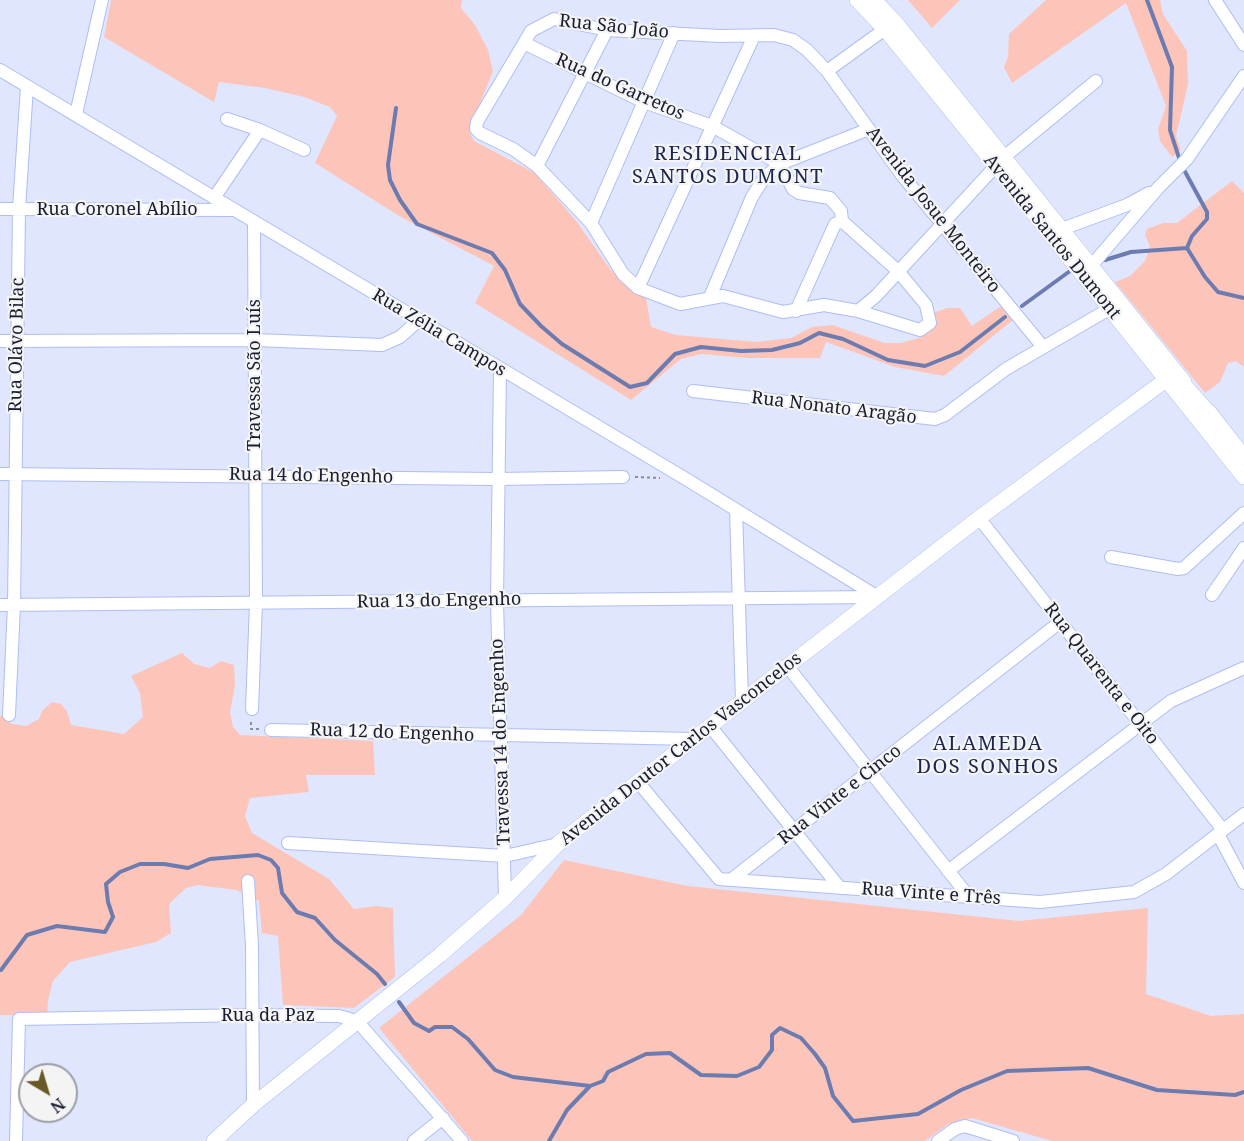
<!DOCTYPE html>
<html>
<head>
<meta charset="utf-8">
<style>
  body { margin:0 }
  #map { position:relative; width:1244px; height:1141px; overflow:hidden; background:#dfe6fd; font-family:"Noto Serif",serif }
  canvas { display:block }
  .north { position:absolute; left:18px; top:1063px; width:60px; height:60px; box-sizing:border-box; background:#f4f4f4; border:2px solid #9c9ea6; border-radius:50%; rotate:142deg; font-size:16px; font-weight:700; line-height:24px; text-align:center; color:#181d31 }
  .north::after { content:''; display:block; margin:auto; width:21px; height:27px; background:#695926; clip-path:polygon(50% 0,100% 100%,50% 72%,0 100%) }
</style>
</head>
<body>
<div id="map">
<canvas width="1244" height="1141"></canvas>
<div class="north">N</div>
</div>
<script>
const ctx = document.querySelector('canvas').getContext('2d');
ctx.lineJoin = 'round';
function paint(path, color) {
  ctx.fillStyle = color;
  ctx.fill(path, 'evenodd');
}
function poly(rows) {
  const path = new Path2D();
  for (const r of rows) {
    path.moveTo(r[0], r[1]);
    for (let i = 2; i < r.length; i += 2) path.lineTo(r[i], r[i + 1]);
  }
  return path;
}
function strokePath(path, color, width, dash) {
  ctx.strokeStyle = color;
  ctx.lineWidth = width;
  ctx.lineCap = dash ? 'butt' : 'round';
  ctx.setLineDash(dash || []);
  ctx.stroke(path);
}
function label(font, color, halo, rows, align = 'center') {
  ctx.font = font + ' "Noto Serif",serif';
  ctx.lineWidth = 4.5;
  ctx.setLineDash([]);
  ctx.textBaseline = 'middle';
  ctx.strokeStyle = halo;
  ctx.fillStyle = color;
  for (const [text, x, y, turn = 0] of rows) {
    ctx.save();
    ctx.translate(x, y);
    ctx.rotate((+turn || 0) * Math.PI / 180);
    ctx.textAlign = isNaN(turn) ? turn : align;
    if (halo) ctx.strokeText(text, 0, 0);
    ctx.fillText(text, 0, 0);
    ctx.restore();
  }
}
const green = poly([
  [111,0,462,0,461,8,475,25,488,50,493,71,469,131,474,141,535,173,577,222,610,269,628,288,646,298,651,327,676,335,757,342,791,338,812,327,832,325,885,343,901,343,922,337,923,324,935,312,948,308,960,308,972,326,1001,306,1013,320,944,376,895,367,826,342,820,358,748,358,701,354,681,359,631,400,475,303,494,266,401,217,315,163,337,116,330,107,304,97,265,88,219,82,214,102,104,37],
  [908,0,960,0,932,28],
  [1046,0,1160,0,1163,14,1187,51,1188,84,1176,136,1181,150,1172,157,1160,141,1158,129,1166,106,1126,3,1012,83,1004,67,1008,57,1009,34],
  [1232,181,1244,193,1244,367,1236,361,1228,363,1220,382,1205,393,1115,282,1130,276,1145,261,1150,246,1145,235,1147,229,1163,223,1177,223],
  [182,653,194,664,210,668,221,661,234,665,235,685,230,712,233,727,240,735,373,741,375,775,306,775,309,792,250,798,245,816,252,833,329,879,354,909,376,906,393,908,395,977,354,1008,283,1005,278,936,262,933,259,901,236,890,198,885,186,888,169,904,171,933,156,942,70,962,53,981,48,1000,47,1016,0,1015,0,715,12,724,26,726,39,719,42,711,52,702,61,704,67,711,71,725,124,734,143,717,140,693,131,676],
  [564,860,688,886,1019,921,1148,908,1146,994,1211,1016,1244,1014,1244,1141,1052,1141,972,1118,948,1124,925,1141,472,1141,379,1028,521,915]
]);
const stream = poly([
  [1147,0,1172,67,1170,130,1180,161],
  [396,108,388,165,390,180,400,200,417,224,492,253,505,270,520,304,541,326,562,344,630,387,647,383,675,354,701,347,741,351,772,350,800,343,819,333,843,339,888,360,925,366,960,352,1005,317],
  [1183,168,1207,212,1207,219,1192,236,1187,248,1205,277,1218,292,1244,298],
  [1105,260,1131,252,1187,248],
  [1022,306,1070,271],
  [1,970,27,935,57,926,105,932,113,917,108,902,106,884,120,872,140,864,164,864,188,868,210,859,258,855,271,860,278,868,282,893,297,912,315,918,335,940,377,974,385,984],
  [399,1002,414,1023,429,1031,435,1027,452,1027,468,1039,495,1070,513,1077,590,1086,603,1081,608,1072,646,1054,670,1053,701,1075,737,1076,759,1067,772,1050,772,1035,780,1028,801,1038,815,1054,825,1068,833,1096,853,1121,918,1114,961,1090,1007,1071,1088,1068,1157,1090,1235,1095,1244,1092],
  [549,1141,567,1110,590,1086]
]);
const path = poly([
  [635,477,660,478],
  [251,722,251,729,259,729]
]);
const minor = poly([
  [1215,0,1244,45],
  [524,43,644,102,712,126,780,164,793,189,799,193,830,198,841,211,842,221,898,271,926,305,930,323,920,330,858,311,824,305,783,312,723,296,680,304,638,288,623,274,591,223,537,166,513,149,480,133,476,129,477,122,524,43,531,31,554,19,607,30,720,36,774,35,793,40,807,50,827,71,901,174,1043,347],
  [0,70,686,479,878,597],
  [827,71,892,24],
  [76,114,102,0],
  [227,119,260,130,304,150],
  [537,166,607,30],
  [214,198,260,130],
  [0,209,233,210],
  [591,223,674,33],
  [1056,234,1062,229,1127,205,1149,193],
  [1086,272,1158,188,1187,159,1244,76],
  [638,288,754,36],
  [710,297,752,197,764,178,780,164,869,129],
  [796,311,835,224,842,221],
  [858,311,876,296,1004,157,1096,81],
  [0,341,255,340,382,345,400,337,419,320],
  [500,370,497,601,505,898],
  [693,391,935,419,945,415,1006,369,1116,305],
  [0,474,498,479,623,477],
  [736,510,742,701],
  [979,518,1223,830],
  [1111,557,1178,569,1184,568,1244,513],
  [1212,595,1244,548],
  [0,605,877,597],
  [788,667,969,897],
  [252,709,256,603,254,222],
  [9,715,14,605,19,209,27,86],
  [710,726,840,888],
  [271,730,693,739],
  [638,782,719,879,1040,902,1134,892,1166,874,1244,814],
  [1218,834,1244,883],
  [288,843,505,856,558,844],
  [948,871,1171,701,1244,668],
  [732,879,1060,622],
  [248,881,252,946,253,1105],
  [16,1141,19,1019,251,1015,339,1016,357,1021,462,1141],
  [414,1141,443,1118],
  [938,1141,955,1129,965,1126,1013,1141]
]);
const major = poly([
  [857,0,885,29,996,166,1244,477],
  [874,0,895,22,1184,382],
  [1209,412,1244,457],
  [214,1141,253,1105,440,955,505,898,559,843,979,518,1167,379,1173,376,1178,378,1214,419]
]);
const streetNames = [
  ["Rua São João",614,27,6],
  ["Rua do Garretos",620,87,24],
  ["Rua Coronel Abílio",117,210],
  ["Avenida Josue Monteiro",933,210,52],
  ["Avenida Santos Dumont",1052,237,51],
  ["Rua Zélia Campos",439,333,31],
  ["Rua Olávo Bilac",17,345,-89],
  ["Travessa São Luís",255,375,-90],
  ["Rua Nonato Aragão",834,408,7],
  ["Rua 14 do Engenho",311,476,1],
  ["Rua 13 do Engenho",439,601,-1],
  ["Rua Quarenta e Oito",1101,674,52],
  ["Rua 12 do Engenho",392,733,2],
  ["Travessa 14 do Engenho",501,742,-92],
  ["Avenida Doutor Carlos Vasconcelos",681,749,-38],
  ["Rua Vinte e Cinco",840,795,-38],
  ["Rua Vinte e Três",931,894,4],
  ["Rua da Paz",268,1016]
];
const neighbourhoodNames = [
  ["RESIDENCIAL",728,154],
  ["SANTOS DUMONT",728,177],
  ["ALAMEDA",988,744],
  ["DOS SONHOS",988,767]
];
paint(green, '#fdc5b9');
strokePath(stream, '#6d7cb0', 4);
strokePath(minor, '#aebef3', 14);
strokePath(major, '#aebef3', 16);
strokePath(path, '#878da2', 2, [3, 3]);
strokePath(minor, '#fff', 12);
strokePath(major, '#fff', 15);
label('18px', '#181d31', '#f4f4f4', streetNames);
ctx.letterSpacing = '1.5px';
label('20px', '#1c254f', '#f4f4f4', neighbourhoodNames);
ctx.letterSpacing = '0px';
</script>
</body>
</html>
